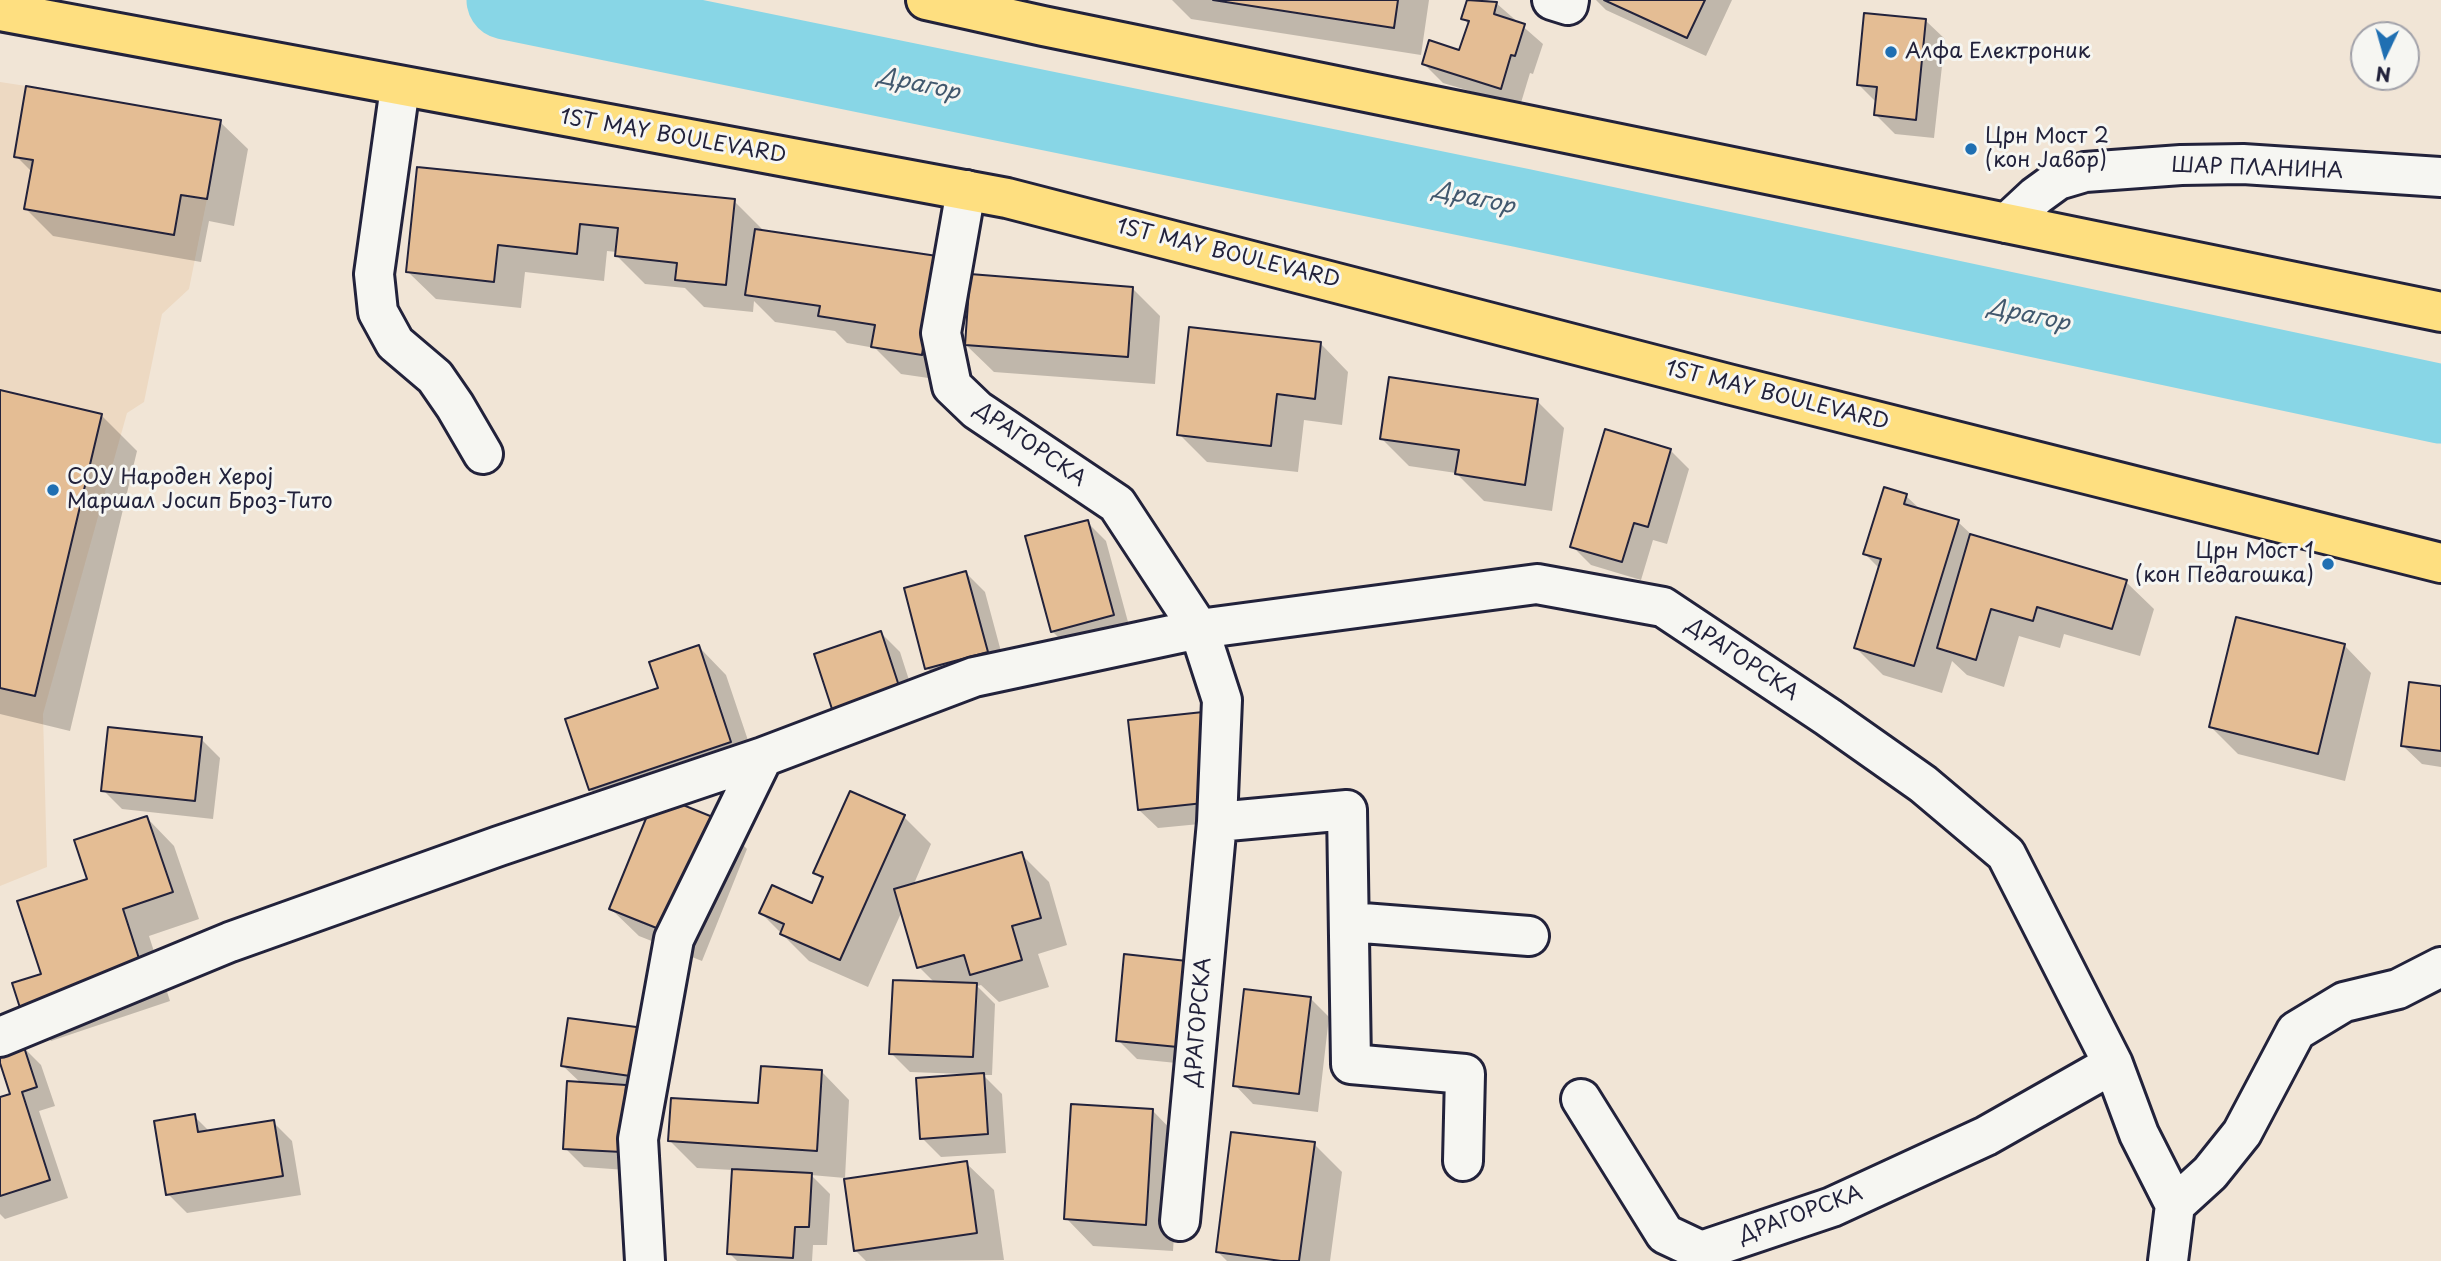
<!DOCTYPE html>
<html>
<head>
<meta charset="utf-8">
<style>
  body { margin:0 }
  #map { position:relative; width:2441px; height:1261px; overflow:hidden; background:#f1e5d6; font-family:"Playpen Sans",sans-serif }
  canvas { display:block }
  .north { position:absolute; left:2350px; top:21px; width:70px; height:70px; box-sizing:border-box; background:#f6f6f2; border:2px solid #a1a1a9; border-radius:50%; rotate:185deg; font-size:19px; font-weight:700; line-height:28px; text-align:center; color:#22223b }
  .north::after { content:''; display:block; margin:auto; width:24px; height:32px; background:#1f6fb2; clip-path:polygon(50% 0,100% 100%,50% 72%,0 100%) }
</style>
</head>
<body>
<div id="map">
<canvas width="2441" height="1261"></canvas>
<div class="north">N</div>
</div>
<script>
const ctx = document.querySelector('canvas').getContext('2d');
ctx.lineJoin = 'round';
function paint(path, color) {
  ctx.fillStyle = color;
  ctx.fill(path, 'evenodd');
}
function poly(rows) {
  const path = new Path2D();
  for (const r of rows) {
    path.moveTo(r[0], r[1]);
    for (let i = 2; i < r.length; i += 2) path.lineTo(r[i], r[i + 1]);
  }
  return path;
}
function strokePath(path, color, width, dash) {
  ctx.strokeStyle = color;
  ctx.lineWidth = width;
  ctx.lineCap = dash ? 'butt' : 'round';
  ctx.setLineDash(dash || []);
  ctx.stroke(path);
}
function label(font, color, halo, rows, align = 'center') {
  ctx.font = font + ' "Playpen Sans",sans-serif';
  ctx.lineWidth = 6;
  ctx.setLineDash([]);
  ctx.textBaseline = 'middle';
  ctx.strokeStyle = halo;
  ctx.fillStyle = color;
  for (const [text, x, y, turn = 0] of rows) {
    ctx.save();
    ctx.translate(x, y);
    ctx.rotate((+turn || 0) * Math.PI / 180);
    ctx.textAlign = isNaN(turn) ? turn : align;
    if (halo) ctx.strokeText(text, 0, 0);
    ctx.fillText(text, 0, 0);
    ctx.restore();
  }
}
const built = poly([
  [0,82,26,86,207,199,189,289,162,314,144,402,127,413,43,714,47,867,0,886]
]);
const shadow = poly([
  [1172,0,1429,0,1421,55,1191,19],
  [1469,0,1486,0,1496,3,1543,44,1533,74,1530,73,1520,106,1443,83,1424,64,1461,52,1469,25,1463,18],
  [1596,0,1732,0,1706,56,1606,10],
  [1926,21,1945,39,1934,138,1895,134,1876,115,1877,103,1858,84],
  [220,122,248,149,234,226,209,221,201,262,53,236,26,209,32,172,16,156],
  [418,169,734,201,762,229,761,231,936,258,949,381,901,374,875,348,847,343,835,331,775,322,754,301,753,312,704,307,685,288,645,284,617,256,617,252,607,251,604,281,525,272,521,308,436,299,408,272],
  [1132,288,1160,316,1155,384,994,372,966,345],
  [1321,344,1348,372,1342,425,1304,420,1298,472,1207,462,1179,434],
  [0,392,102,416,137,451,70,731,0,714],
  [1537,401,1564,428,1552,511,1484,501,1456,473,1409,466,1382,439],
  [1670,450,1689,469,1667,544,1653,540,1641,580,1591,565,1572,546],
  [1906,496,1922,511,1958,522,1974,537,2126,582,2154,609,2140,656,2064,634,2060,648,2019,636,2004,687,1967,675,1952,661,1942,693,1883,675,1856,648,1880,569,1865,554],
  [1087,522,1106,541,1131,633,1071,650,1052,631],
  [966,573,985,592,1006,670,946,687,927,668],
  [881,633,900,652,917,705,853,727,834,708],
  [2344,645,2371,673,2345,781,2238,754,2211,727],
  [699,647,726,675,758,770,667,800,719,821,747,849,702,961,639,936,611,909,653,805,618,817,590,789,660,689],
  [2441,688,2441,767,2422,764,2403,746],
  [1130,722,1231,821,1158,828,1139,810],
  [201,739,220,758,213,819,122,809,103,790],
  [904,817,931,844,913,886,1021,854,1049,882,1067,945,1038,954,1049,987,999,1002,981,985,977,986,995,1004,992,1075,983,1075,1002,1094,1006,1153,941,1157,922,1138,964,1074,910,1072,891,1053,935,983,919,967,902,911,868,987,809,961,761,913,813,905,824,881,815,873],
  [147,818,174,846,199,919,149,936,170,1001,51,1041,23,1013,89,880],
  [1195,963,1206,1066,1137,1059,1118,1040],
  [1310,998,1329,1017,1318,1112,1253,1104,1235,1085],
  [643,1030,640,1171,584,1167,565,1148,582,1084,563,1066],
  [22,1046,41,1065,55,1106,39,1111,68,1198,5,1219,0,1214,0,1099,12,1095,0,1058],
  [822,1072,849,1100,845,1178,811,1175,830,1194,827,1245,813,1245,812,1261,737,1261,729,1253,733,1170,697,1168,670,1141,760,1104],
  [1153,1111,1180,1139,1173,1251,1093,1246,1066,1218],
  [194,1116,210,1132,273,1122,292,1141,301,1195,187,1213,168,1194],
  [1314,1144,1342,1172,1330,1261,1227,1261,1218,1252],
  [966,1163,994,1190,1004,1260,866,1261,856,1251]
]);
const river = poly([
  [506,0,1522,208,2441,404]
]);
const building = poly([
  [1213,0,1398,0,1394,28,1213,0],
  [1467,0,1497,2,1494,14,1525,24,1515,56,1511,55,1501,89,1422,64,1429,40,1459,50,1469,21,1461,19,1467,0],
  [1604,0,1705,0,1687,38,1604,0],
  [1864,13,1926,19,1916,120,1874,115,1877,87,1857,85,1864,13],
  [26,86,221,120,207,199,181,195,174,235,24,209,33,160,14,157,26,86],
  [417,167,735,199,726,285,675,280,677,263,615,256,618,228,580,224,577,254,498,245,494,282,406,272,417,167],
  [755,229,937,256,922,355,871,347,875,325,818,316,820,306,745,295,755,229],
  [970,274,1133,287,1128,357,965,345,970,274],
  [1189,327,1321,342,1315,399,1277,394,1271,446,1177,435,1189,327],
  [1389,377,1538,399,1525,485,1455,474,1459,450,1380,439,1389,377],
  [0,390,102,414,35,696,0,688,0,390],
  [1605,429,1671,449,1648,527,1634,523,1622,562,1570,547,1605,429],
  [1884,487,1907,494,1904,504,1959,520,1914,666,1854,648,1881,559,1863,554,1884,487],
  [1088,520,1114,615,1051,632,1025,536,1088,520],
  [1970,534,2127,580,2112,629,2037,607,2033,621,1991,609,1976,660,1937,648,1970,534],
  [966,571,988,652,925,669,904,588,966,571],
  [2236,617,2345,644,2318,754,2209,727,2236,617],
  [881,631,899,686,832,709,814,654,881,631],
  [699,645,731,742,589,790,565,719,658,688,649,662,699,645],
  [2409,682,2441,686,2441,751,2401,746,2409,682],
  [1203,712,1213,802,1138,810,1128,720,1203,712],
  [108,727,202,737,195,801,101,791,108,727],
  [850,791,905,815,840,960,780,934,784,924,759,913,772,885,812,903,823,877,813,873,850,791],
  [656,794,720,820,674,935,609,909,656,794],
  [147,816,173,892,123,909,144,974,22,1014,12,983,41,974,17,901,87,879,74,840,147,816],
  [1022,852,1041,918,1012,926,1022,960,970,975,964,955,917,968,894,889,1022,852],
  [1124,954,1196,962,1188,1048,1116,1041,1124,954],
  [893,980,977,983,973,1057,889,1054,893,980],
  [1244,989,1311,997,1299,1094,1233,1086,1244,989],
  [568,1018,644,1028,637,1077,561,1066,568,1018],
  [23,1044,37,1087,22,1092,50,1180,0,1196,0,1097,10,1094,0,1063,0,1051,23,1044],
  [761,1066,822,1070,817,1151,668,1141,671,1098,758,1103,761,1066],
  [984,1073,988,1134,920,1139,916,1078,984,1073],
  [567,1081,626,1085,622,1152,563,1149,567,1081],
  [1071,1104,1153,1109,1146,1225,1064,1219,1071,1104],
  [195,1114,198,1132,274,1120,283,1176,166,1195,154,1121,195,1114],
  [1231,1132,1315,1142,1299,1261,1281,1261,1216,1252,1231,1132],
  [967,1161,977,1233,854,1251,844,1179,967,1161],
  [732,1169,812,1173,809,1227,795,1227,793,1258,727,1254,732,1169]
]);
const minor = poly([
  [1552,0,1568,5,1569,0],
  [400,87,374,274,378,312,395,343,435,377,455,406,483,454],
  [966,190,941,333,952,386,977,410,1117,504,1199,629,1222,700,1217,822,1180,1221],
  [2007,223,2036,196,2058,180,2085,172,2181,165,2243,164,2441,177],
  [1217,822,1347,810,1351,1064,1465,1074,1463,1161],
  [1350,922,1529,936],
  [0,1037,230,942,499,846,763,757,974,677,1199,629,1537,584,1663,607,1828,717,1923,784,2006,854,2113,1064,2139,1134,2175,1205],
  [1581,1099,1665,1234,1701,1251,1832,1207,1986,1136,2113,1064],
  [2175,1205,2210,1173,2242,1133,2296,1031,2344,1002,2398,989,2441,967],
  [645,1261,638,1139,674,939,763,757],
  [2168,1261,2175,1205]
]);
const major = poly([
  [926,0,1043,26,2441,312],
  [0,11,1007,198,1728,384,2441,563]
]);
const markers = [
  [1891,52,7,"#1f6fb2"],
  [1971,149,7,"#1f6fb2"],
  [53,490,7,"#1f6fb2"],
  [2328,564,7,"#1f6fb2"]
];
const poiNames = [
  ["Алфа Електроник",1905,52],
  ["Црн Мост 2",1985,137],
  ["(кон Јавор)",1985,161],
  ["СОУ Народен Херој",67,478],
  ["Маршал Јосип Броз-Тито",67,502],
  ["Црн Мост 1",2314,552,"right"],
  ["(кон Педагошка)",2314,576,"right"]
];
const streetNames = [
  ["1ST MAY BOULEVARD",673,137,10],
  ["ШАР ПЛАНИНА",2257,169,2],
  ["1ST MAY BOULEVARD",1228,254,14],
  ["1ST MAY BOULEVARD",1777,396,14],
  ["ДРАГОРСКА",1030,445,35],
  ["ДРАГОРСКА",1742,660,34],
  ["ДРАГОРСКА",1199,1022,-85],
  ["ДРАГОРСКА",1801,1215,-20]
];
const waterNames = [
  ["Драгор",919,85,12],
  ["Драгор",1474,199,12],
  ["Драгор",2029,316,12]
];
paint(built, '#edd9c2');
paint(shadow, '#0003');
strokePath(river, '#88d6e6', 79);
paint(building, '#e4bd94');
strokePath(building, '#22223b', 2);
strokePath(minor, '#22223b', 44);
strokePath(major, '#22223b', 44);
strokePath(minor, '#f6f6f2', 38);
strokePath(major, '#fedf80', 38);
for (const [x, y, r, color] of markers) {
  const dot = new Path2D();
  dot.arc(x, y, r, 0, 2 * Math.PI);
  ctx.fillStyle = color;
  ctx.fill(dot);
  strokePath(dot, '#f6f6f2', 2.5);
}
label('21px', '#22223b', '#f6f6f2', poiNames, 'left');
label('21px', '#22223b', '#f6f6f2', streetNames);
label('italic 23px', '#41586e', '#f6f6f2', waterNames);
</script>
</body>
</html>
